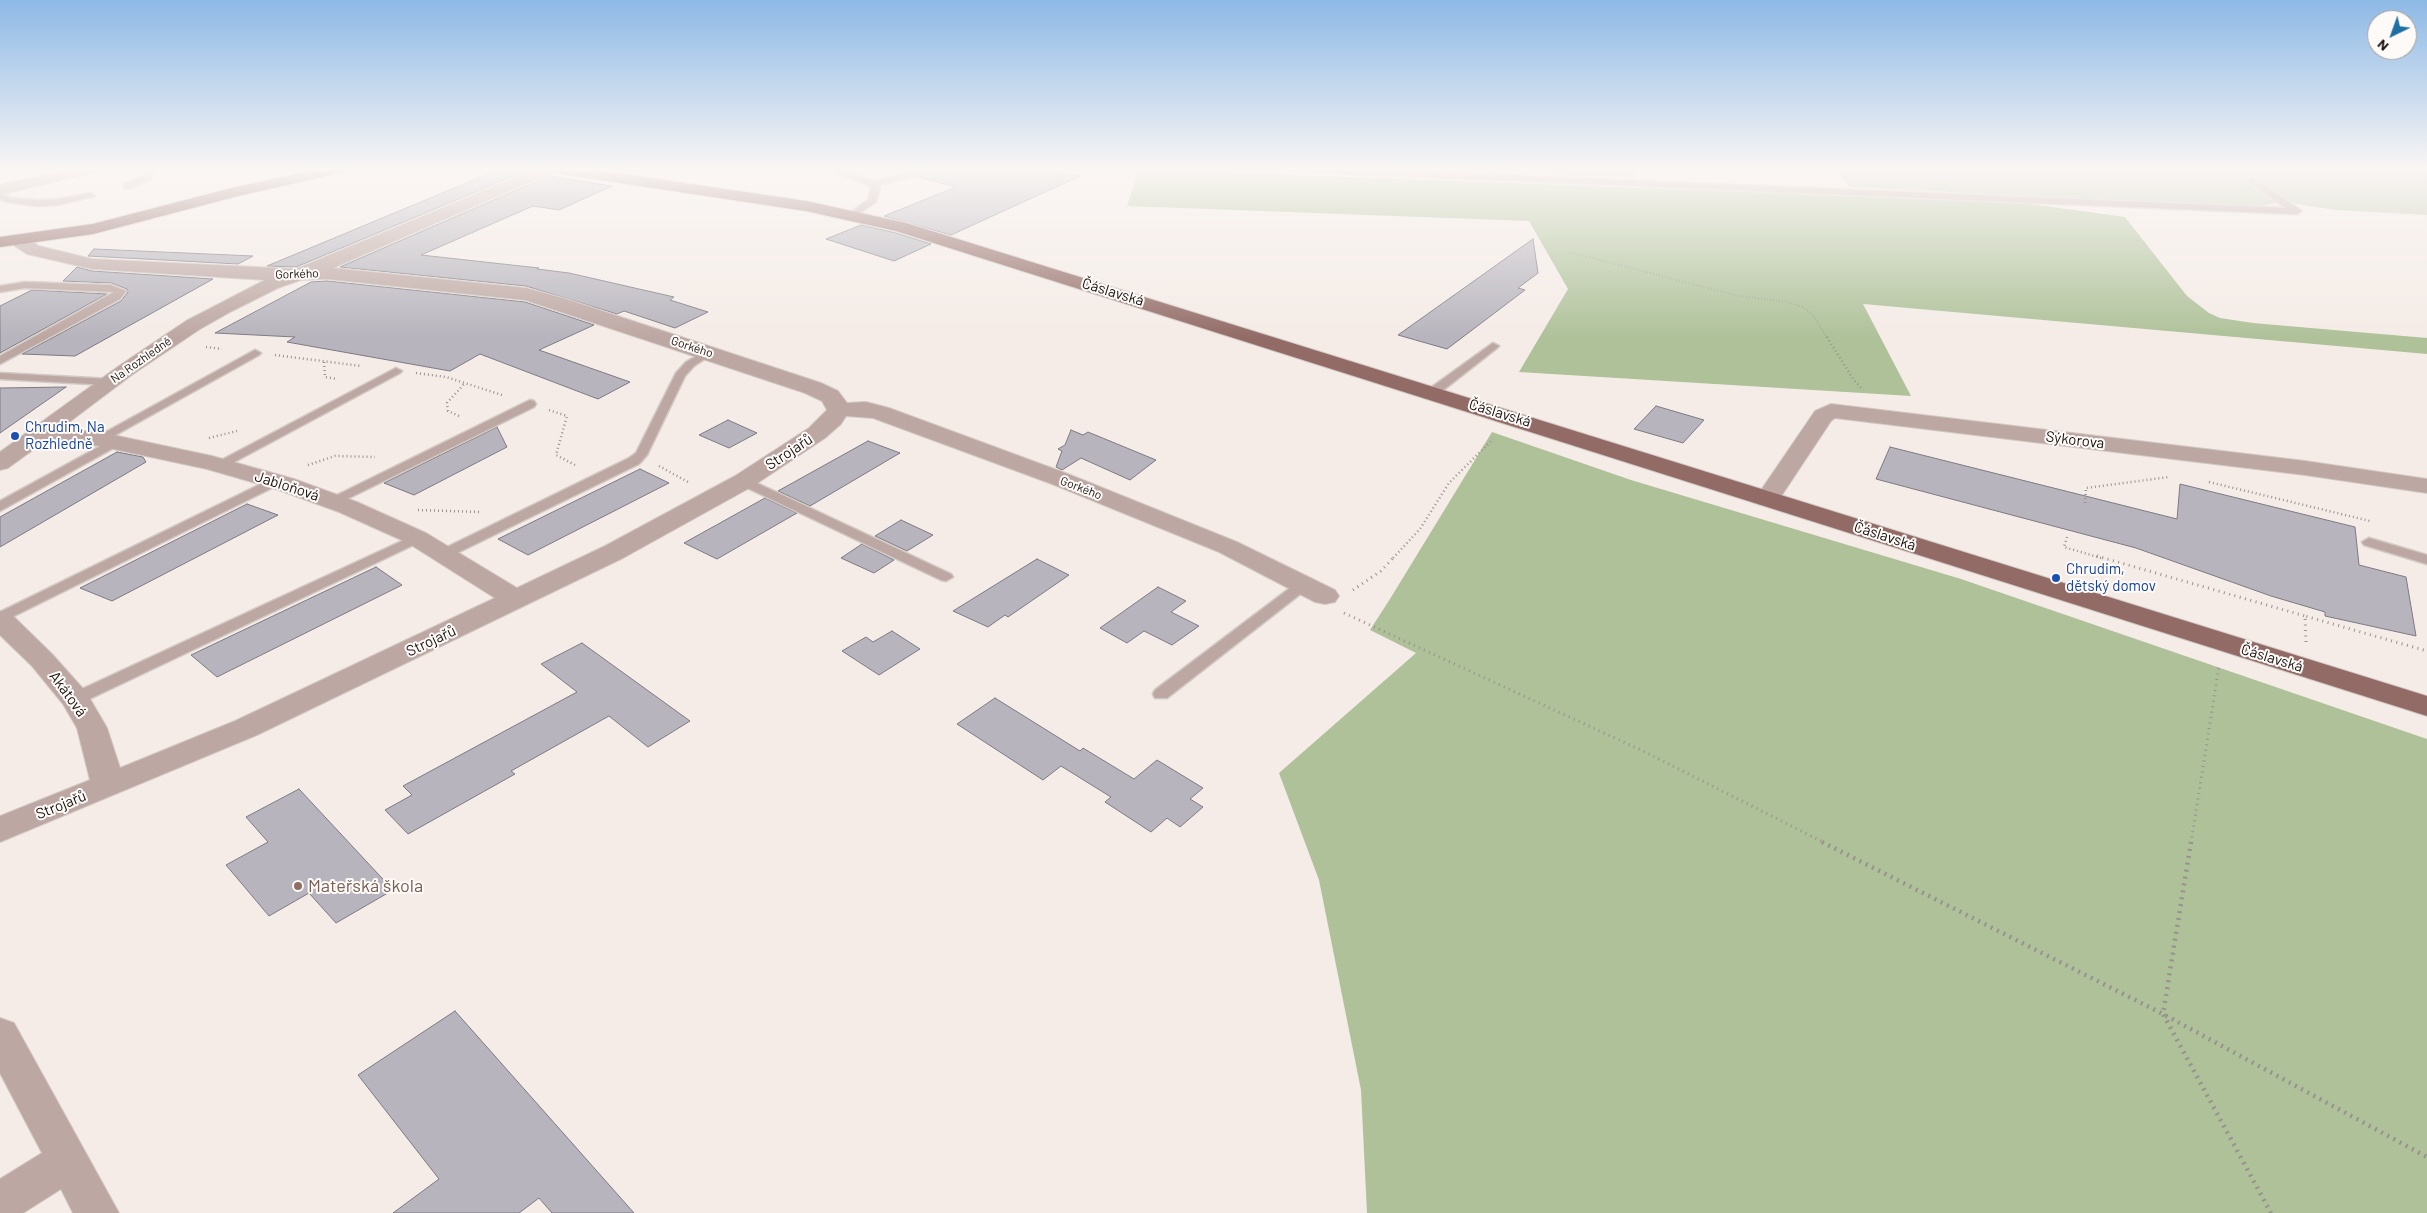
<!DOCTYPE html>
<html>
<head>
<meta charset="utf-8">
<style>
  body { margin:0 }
  #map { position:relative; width:2427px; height:1213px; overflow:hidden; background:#f5ece7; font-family:Barlow,sans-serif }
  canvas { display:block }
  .north { position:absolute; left:2367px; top:10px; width:50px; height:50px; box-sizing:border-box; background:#fefaf8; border:1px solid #a09d9b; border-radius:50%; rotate:222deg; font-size:14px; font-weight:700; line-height:20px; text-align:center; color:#14110f }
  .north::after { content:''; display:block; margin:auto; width:18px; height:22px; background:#1f70a2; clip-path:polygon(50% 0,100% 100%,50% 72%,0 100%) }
</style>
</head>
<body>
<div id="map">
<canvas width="2427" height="1213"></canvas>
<div class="north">N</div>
</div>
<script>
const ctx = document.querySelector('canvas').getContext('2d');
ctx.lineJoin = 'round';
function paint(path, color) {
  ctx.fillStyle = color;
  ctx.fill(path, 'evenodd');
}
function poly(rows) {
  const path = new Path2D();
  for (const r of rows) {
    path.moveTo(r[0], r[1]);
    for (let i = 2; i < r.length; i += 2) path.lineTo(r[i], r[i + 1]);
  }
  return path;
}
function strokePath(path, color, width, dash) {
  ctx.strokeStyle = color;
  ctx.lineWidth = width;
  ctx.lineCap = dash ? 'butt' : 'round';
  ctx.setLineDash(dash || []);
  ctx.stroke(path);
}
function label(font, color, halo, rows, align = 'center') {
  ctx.font = font + ' Barlow,sans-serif';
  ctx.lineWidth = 4;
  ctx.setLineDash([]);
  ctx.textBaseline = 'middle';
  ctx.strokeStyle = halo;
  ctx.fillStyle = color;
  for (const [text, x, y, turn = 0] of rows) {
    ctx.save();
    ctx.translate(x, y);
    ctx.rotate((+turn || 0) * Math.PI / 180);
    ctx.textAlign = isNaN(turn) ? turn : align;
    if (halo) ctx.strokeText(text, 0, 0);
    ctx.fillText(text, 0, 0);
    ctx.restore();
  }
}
const green = poly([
  [1553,169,1633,169,1637,178,1554,175],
  [1833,169,2427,169,2427,215,2335,210,2283,202,2253,207,1850,187]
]);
const forest = poly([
  [1139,169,2016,202,2125,217,2187,296,2209,313,2220,318,2253,323,2427,338,2427,354,1863,304,1911,396,1519,372,1568,289,1529,221,1127,206],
  [1492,432,1631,480,1961,579,2427,739,2427,1213,1367,1213,1361,1090,1319,880,1279,773,1416,653,1370,630,1390,599]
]);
const building = poly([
  [500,169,523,172,296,267,267,266,500,169],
  [944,169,997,169,1027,173,1032,169,1080,176,951,235,884,216,956,187,918,177,944,169],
  [549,176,612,186,559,210,533,206,421,255,539,268,537,269,569,273,674,297,670,300,708,312,675,328,624,311,617,314,526,286,340,267,549,176],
  [861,225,896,233,931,244,894,261,826,239,861,225],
  [1533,239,1538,273,1518,288,1525,290,1447,349,1398,335,1533,239],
  [94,249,253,256,238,264,88,256,94,249],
  [77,267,92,271,213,279,75,356,22,354,121,301,128,292,127,289,111,283,63,281,77,267],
  [327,281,525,302,594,325,539,350,630,382,598,399,480,354,450,371,287,342,295,337,215,333,311,282,327,281],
  [32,290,107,294,0,353,0,306,32,290],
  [66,387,0,433,0,388,66,387],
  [1656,406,1704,420,1683,443,1634,429,1656,406],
  [728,420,757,433,729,448,699,435,728,420],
  [497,427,507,447,414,495,384,483,497,427],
  [1071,430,1083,435,1088,432,1156,460,1130,480,1081,458,1062,470,1056,467,1062,451,1058,449,1065,445,1071,430],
  [868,441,900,453,810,506,778,491,868,441],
  [1890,447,2177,519,2180,484,2355,527,2359,565,2406,577,2416,636,2325,616,2325,612,2271,596,2136,548,1876,479,1890,447],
  [117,452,143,457,146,462,0,547,0,517,117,452],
  [640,469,669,483,528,555,498,539,640,469],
  [765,498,797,513,717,559,684,543,765,498],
  [247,504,278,515,112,601,80,588,247,504],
  [901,520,933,535,907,551,875,536,901,520],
  [862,544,894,560,874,573,841,558,862,544],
  [1037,559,1069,575,1008,617,1005,615,988,627,953,611,1037,559],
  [376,567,402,585,217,677,191,655,376,567],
  [1158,587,1186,601,1171,612,1199,626,1172,645,1144,631,1127,643,1100,628,1158,587],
  [892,631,920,649,879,675,842,651,866,637,873,642,892,631],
  [582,643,690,721,648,747,609,716,511,771,515,774,408,834,385,810,412,795,403,786,577,692,541,664,582,643],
  [995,698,1080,751,1083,748,1134,779,1157,760,1203,788,1190,799,1203,807,1180,827,1167,818,1151,832,1105,802,1111,797,1061,766,1043,780,957,724,995,698],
  [299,789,393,890,336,923,309,893,269,916,226,865,268,842,246,817,299,789],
  [455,1011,634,1213,552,1213,539,1198,519,1213,393,1213,439,1179,358,1075,455,1011]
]);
const pathFar3 = poly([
  [1569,252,1735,295,1787,302,1803,307,1813,315,1827,338]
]);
const pathFar2 = poly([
  [1827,337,1853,379,1863,390],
  [206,347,222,349],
  [275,355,361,366],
  [324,362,325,377,337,379],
  [416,373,446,377,502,395],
  [549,410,567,416,556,455,575,465],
  [459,416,448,411,447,403,465,383],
  [209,438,237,431],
  [308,465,335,456,375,457],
  [659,466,688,482],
  [2209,482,2370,521],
  [2085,503,2086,488,2169,477],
  [418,510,480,512],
  [2067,537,2064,547,2101,558],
  [1393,558,1420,529,1449,483,1493,439]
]);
const pathFar1 = poly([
  [2097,556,2305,616],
  [1353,590,1381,571,1395,556],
  [1344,613,1643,751,1825,843],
  [2306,642,2305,616,2427,651],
  [2191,843,2219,666]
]);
const path = poly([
  [1822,842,2163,1014,2427,1157],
  [2191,842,2163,1014,2271,1213]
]);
const service = poly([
  [149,169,157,169,150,180,130,188,124,188,124,184,144,176,149,169],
  [826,169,837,169,874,181,929,169,942,169,879,185,880,188,876,202,852,218,847,215,869,199,870,186,826,169],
  [1305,169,1360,169,2286,208,2249,182,2248,180,2252,177,2302,211,2297,214,1309,172,1305,169],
  [0,193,12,198,37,200,58,199,91,193,95,196,58,205,37,206,7,202,0,199,0,193],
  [25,282,111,285,126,291,120,299,0,364,0,356,114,292,25,288,0,292,0,286,25,282],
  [1493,343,1499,346,1497,348,1437,395,1429,395,1427,392,1429,389,1493,343],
  [709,349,715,352,694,366,685,376,647,455,639,464,449,557,439,557,437,554,439,551,629,458,636,453,676,373,686,362,709,349],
  [255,350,261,353,259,355,103,442,95,442,93,439,255,350],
  [396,368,402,371,400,373,223,468,213,468,212,465,396,368],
  [0,373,109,379,115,382,109,385,0,379,0,373],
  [530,400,534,401,536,404,534,407,337,504,327,504,325,501,530,400],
  [115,438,119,439,121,442,119,445,0,511,0,501,115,438],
  [275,477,280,478,282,481,280,484,0,623,0,612,275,477],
  [744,477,951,574,953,577,946,581,941,580,739,484,737,481,744,477],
  [417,534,424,538,422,541,81,703,75,704,69,703,67,699,69,695,417,534],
  [2369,538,2427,555,2427,564,2364,545,2362,542,2369,538],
  [1303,581,1310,585,1308,588,1167,698,1155,698,1153,694,1155,690,1298,582,1303,581]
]);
const minor = poly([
  [72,169,98,169,95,172,0,195,0,185,72,169],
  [536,169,556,169,553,172,333,268,526,288,566,299,821,383,838,391,847,403,866,402,889,408,1068,474,1237,542,1335,590,1339,596,1335,602,1325,604,1315,602,1219,552,1052,484,873,418,846,416,841,424,825,438,753,486,623,558,257,735,0,842,0,816,90,780,77,728,63,704,32,666,0,635,0,611,10,613,52,654,86,692,107,728,120,768,235,721,495,598,408,543,339,512,276,489,207,469,99,446,70,443,41,444,8,468,0,470,0,452,119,366,186,321,265,280,92,269,27,254,13,245,10,241,13,237,25,237,39,246,92,259,296,269,536,169],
  [327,279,525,300,805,393,822,401,827,410,809,428,735,476,605,546,517,588,426,533,357,502,294,479,212,456,99,432,60,429,133,374,200,329,232,311,278,288,301,280,327,279],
  [1831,404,2305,461,2427,479,2427,493,2305,475,1835,418,1831,421,1776,504,1767,506,1758,504,1755,499,1815,411,1831,404],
  [0,1018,14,1023,119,1213,73,1213,61,1189,23,1213,0,1213,0,1179,42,1153,0,1073,0,1018]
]);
const primary = poly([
  [320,169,347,169,344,172,238,196,93,234,0,247,0,237,93,224,236,187,320,169],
  [553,169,589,169,806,201,906,223,2427,696,2427,716,896,231,806,211,561,174,553,169]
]);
const markers = [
  [15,436,5,"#1a4fb4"],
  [2056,578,5,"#1a4fb4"],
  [298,886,5,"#8d6e63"]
];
const farStreetnames = [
  ["Gorkého",297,274,-2],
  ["Gorkého",692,347,18],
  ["Na Rozhledně",141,360,-35],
  ["Gorkého",1081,488,21]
];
const streetNames = [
  ["Čáslavská",1113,292,17],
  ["Čáslavská",1500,413,17],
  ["Sýkorova",2075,440,7],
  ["Strojařů",789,452,-33],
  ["Jabloňová",287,486,18],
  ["Čáslavská",1885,536,18],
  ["Strojařů",431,641,-25],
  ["Čáslavská",2272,658,17],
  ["Akátová",68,694,54],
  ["Strojařů",61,805,-22]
];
const transitNames = [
  ["Chrudim, Na",25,427],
  ["Rozhledně",25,444],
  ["Chrudim,",2066,569],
  ["dětský domov",2066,586]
];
const nearEducationnames = [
  ["Mateřská škola",308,886]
];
paint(green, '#bcc8ae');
paint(forest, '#aec199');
paint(building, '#b7b4bd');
strokePath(building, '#7c7a82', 1);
strokePath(service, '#d1c9c4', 3);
strokePath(minor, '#d1c9c4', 2);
strokePath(primary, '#d1c9c4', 2);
strokePath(pathFar3, '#98928e', 2, [0.5, 2.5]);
strokePath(pathFar2, '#98928e', 2.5, [1, 3]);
strokePath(pathFar1, '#98928e', 3, [1, 4.5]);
strokePath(path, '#98928e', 4.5, [2, 5]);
paint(service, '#bda7a3');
paint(minor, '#bda7a3');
paint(primary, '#926b66');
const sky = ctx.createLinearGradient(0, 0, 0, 338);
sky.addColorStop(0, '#8db9e6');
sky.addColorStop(0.5, '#faf6f4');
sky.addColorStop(1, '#faf6f400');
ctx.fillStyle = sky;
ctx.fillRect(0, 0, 2427, 338);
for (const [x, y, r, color] of markers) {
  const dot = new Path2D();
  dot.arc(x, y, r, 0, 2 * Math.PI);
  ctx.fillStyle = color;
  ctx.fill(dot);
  strokePath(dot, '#fefaf8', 2);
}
label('12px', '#14110f', '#fefaf8', farStreetnames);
label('15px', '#14110f', '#fefaf8', streetNames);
label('15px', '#164399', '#fefaf8', transitNames, 'left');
label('18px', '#785e54', '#fefaf8', nearEducationnames, 'left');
</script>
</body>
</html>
